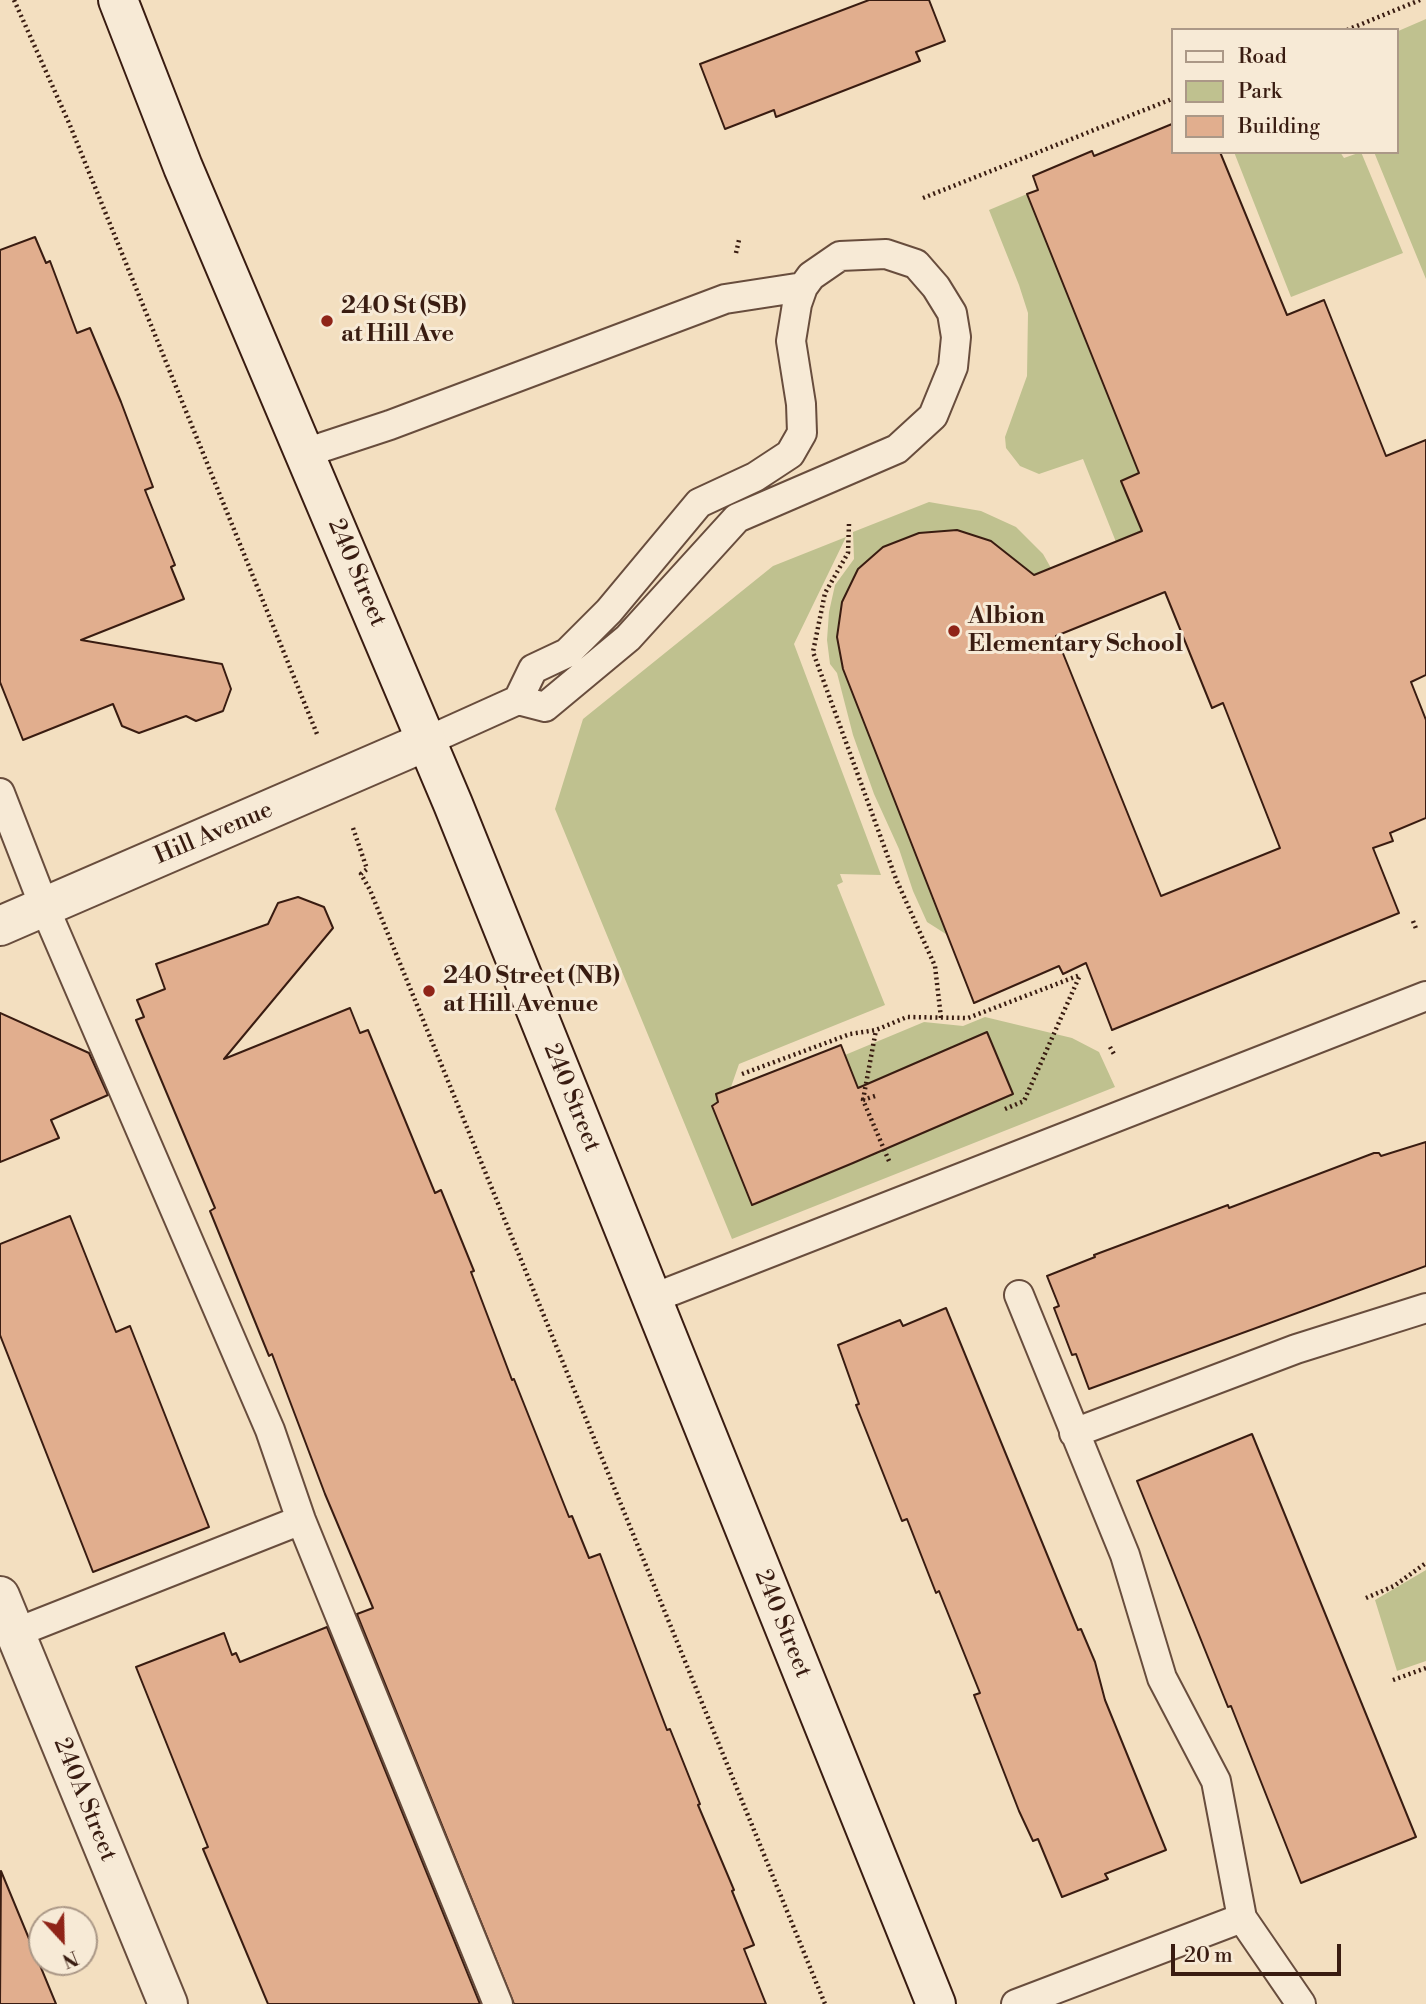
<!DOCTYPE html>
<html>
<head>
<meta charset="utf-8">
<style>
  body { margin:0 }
  #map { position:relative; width:1426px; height:2004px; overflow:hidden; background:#f3dfc0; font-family:"Libre Bodoni",serif }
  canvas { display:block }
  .legend { position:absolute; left:1171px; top:28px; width:228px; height:126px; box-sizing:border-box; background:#f7ead6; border:2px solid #ab9887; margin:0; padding:9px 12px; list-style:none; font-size:21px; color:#391c11 }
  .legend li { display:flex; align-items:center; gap:14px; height:35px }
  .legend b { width:35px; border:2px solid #ab9887 }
  .north { position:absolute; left:28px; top:1906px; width:70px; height:70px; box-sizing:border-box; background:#f7ead6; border:2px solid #ab9887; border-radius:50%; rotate:158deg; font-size:19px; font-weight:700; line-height:28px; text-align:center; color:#391c11 }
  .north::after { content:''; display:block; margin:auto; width:24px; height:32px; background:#8f2418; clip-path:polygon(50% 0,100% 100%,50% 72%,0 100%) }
  .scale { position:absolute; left:1171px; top:1944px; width:170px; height:32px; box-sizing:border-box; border:4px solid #391c11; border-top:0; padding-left:9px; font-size:21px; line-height:24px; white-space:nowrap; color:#391c11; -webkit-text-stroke:5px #f7ead6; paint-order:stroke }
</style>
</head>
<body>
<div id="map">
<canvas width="1426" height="2004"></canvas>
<ul class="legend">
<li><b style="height:9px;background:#f7ead6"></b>Road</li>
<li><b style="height:19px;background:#bfc18f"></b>Park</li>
<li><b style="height:19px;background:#e1ae8e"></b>Building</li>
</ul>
<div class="north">N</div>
<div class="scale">20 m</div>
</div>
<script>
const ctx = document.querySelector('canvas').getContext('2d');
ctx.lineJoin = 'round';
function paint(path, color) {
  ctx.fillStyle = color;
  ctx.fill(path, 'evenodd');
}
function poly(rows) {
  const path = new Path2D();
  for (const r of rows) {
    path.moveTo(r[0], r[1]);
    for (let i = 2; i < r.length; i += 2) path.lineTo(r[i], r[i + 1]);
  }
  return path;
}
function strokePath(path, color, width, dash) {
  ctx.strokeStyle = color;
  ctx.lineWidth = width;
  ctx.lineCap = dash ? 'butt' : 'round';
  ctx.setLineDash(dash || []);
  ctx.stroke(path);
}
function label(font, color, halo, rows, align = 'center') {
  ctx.font = font + ' "Libre Bodoni",serif';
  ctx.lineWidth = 6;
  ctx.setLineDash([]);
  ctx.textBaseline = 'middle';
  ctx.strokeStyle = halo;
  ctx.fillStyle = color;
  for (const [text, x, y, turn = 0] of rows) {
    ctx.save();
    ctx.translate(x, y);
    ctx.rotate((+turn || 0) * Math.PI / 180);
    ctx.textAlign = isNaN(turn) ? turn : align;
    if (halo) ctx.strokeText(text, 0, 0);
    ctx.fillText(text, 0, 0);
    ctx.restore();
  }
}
const green = poly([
  [1426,19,1426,279,1374,152,1396,152,1396,32],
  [1234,152,1340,152,1344,158,1361,152,1403,253,1291,297],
  [1027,194,1105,390,1140,376,1139,473,1121,481,1149,549,1116,542,1083,459,1039,474,1020,466,1006,448,1005,437,1027,376,1028,313,1019,285,989,210],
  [929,502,981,511,1016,527,1043,554,1051,568,1056,566,1063,582,1037,593,1020,564,991,541,957,530,919,533,883,547,858,569,842,602,837,637,843,669,949,936,927,922,913,891,899,849,874,794,853,735,837,673,830,664,827,640,829,612,835,585,854,559,853,532],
  [846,537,794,644,881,875,840,874,843,882,837,885,885,1005,739,1064,731,1087,814,1056,845,1055,924,1022,963,1026,985,1017,1072,1038,1099,1052,1115,1087,732,1239,555,809,583,719,773,566],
  [1426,1570,1426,1661,1397,1671,1375,1600]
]);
const building = poly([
  [869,0,929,0,945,41,916,52,920,61,776,117,774,110,725,129,700,64,869,0],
  [1172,124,1172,152,1220,152,1287,315,1324,300,1386,456,1426,440,1426,675,1411,682,1426,720,1426,818,1390,833,1393,841,1373,848,1399,913,1112,1030,1086,963,1063,974,1059,966,974,1003,843,669,837,637,842,602,858,569,883,547,919,533,957,530,991,541,1034,575,1142,531,1121,481,1139,473,1027,194,1038,190,1033,176,1092,151,1094,156,1172,124],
  [1165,592,1212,708,1223,703,1280,848,1161,896,1056,636,1165,592],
  [35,237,46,263,50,261,77,333,90,328,121,402,153,487,145,490,175,565,171,567,184,599,81,640,222,664,231,689,223,711,196,721,186,716,139,733,122,726,113,704,23,740,0,682,0,250,35,237],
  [298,897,324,907,333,928,224,1059,350,1008,360,1033,368,1030,435,1193,441,1190,474,1271,471,1272,512,1380,514,1379,569,1517,572,1516,589,1558,600,1554,667,1730,670,1729,700,1804,698,1805,734,1890,732,1891,754,1945,744,1949,766,2004,514,2004,357,1614,373,1608,325,1494,272,1354,269,1356,210,1211,215,1208,136,1020,144,1017,137,1000,165,989,156,964,268,924,278,903,298,897],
  [0,1013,89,1053,108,1095,51,1120,59,1138,0,1162,0,1013],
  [987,1032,1013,1094,853,1163,752,1205,712,1106,718,1102,716,1094,841,1045,858,1088,987,1032],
  [1426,1142,1426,1266,1089,1389,1076,1354,1072,1355,1054,1308,1059,1306,1047,1276,1095,1257,1094,1255,1228,1205,1229,1208,1374,1153,1379,1153,1381,1156,1426,1142],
  [70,1216,116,1332,130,1326,209,1527,93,1572,0,1335,0,1244,70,1216],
  [946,1308,1078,1630,1081,1629,1095,1662,1105,1700,1166,1850,1105,1874,1108,1879,1062,1897,1038,1839,1033,1841,1019,1811,974,1695,980,1693,939,1591,936,1593,907,1519,902,1521,856,1405,859,1404,838,1345,900,1320,903,1326,946,1308],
  [1252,1434,1416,1837,1301,1883,1231,1706,1228,1707,1137,1481,1252,1434],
  [327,1627,480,2004,268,2004,203,1849,208,1847,136,1667,224,1633,232,1655,236,1653,240,1662,327,1627],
  [1,1871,56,2004,0,2004,1,1871]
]);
const path = poly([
  [14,0,69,123,317,734],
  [1347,30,1420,0],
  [923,198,1172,99],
  [736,253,739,240],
  [849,524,848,553,825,593,813,652,896,879,935,966,941,1018],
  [353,828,367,869,361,874,370,890,825,2004],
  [1413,921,1417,931],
  [1110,1047,1114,1054],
  [742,1074,850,1034,876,1030,907,1017,968,1018,1080,975],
  [875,1096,863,1100,889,1161],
  [863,1100,876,1030],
  [1005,1109,1024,1101,1080,975],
  [1366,1598,1394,1586,1426,1563],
  [1393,1680,1426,1668]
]);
const service = poly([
  [886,254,916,264,936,287,952,313,956,337,953,367,933,416,897,449,737,518,628,638,545,707,518,700,533,669,567,653,609,611,699,503,755,477,790,454,802,433,801,404,791,341,797,304,803,287,811,276,840,256,886,254],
  [305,453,390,425,725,299,803,287],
  [427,741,518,700],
  [0,793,44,906,270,1430,301,1520,498,2004],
  [1019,1295,1125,1555,1162,1678,1216,1781,1242,1918,1301,2004],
  [651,1299,1426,996],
  [1074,1433,1296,1349,1426,1308],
  [15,1633,301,1520],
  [1016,2004,1242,1918]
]);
const minor = poly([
  [0,926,427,741],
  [0,1596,168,2004]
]);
const secondary = poly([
  [118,0,183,167,453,804,936,2004]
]);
const markers = [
  [327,321,7,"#8f2418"],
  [954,631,7,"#8f2418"],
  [429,991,7,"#8f2418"]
];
const poiNames = [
  ["240 St (SB)",341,307],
  ["at Hill Ave",341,335],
  ["Albion",968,617],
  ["Elementary School",968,645],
  ["240 Street (NB)",443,977],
  ["at Hill Avenue",443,1005]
];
const streetNames = [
  ["240 Street",356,573,67],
  ["Hill Avenue",214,834,-23],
  ["240 Street",571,1098,68],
  ["240 Street",782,1624,68],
  ["240A Street",84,1800,68]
];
paint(green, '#bfc18f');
paint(building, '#e1ae8e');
strokePath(building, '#391c11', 2);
strokePath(service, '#684d3d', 32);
strokePath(minor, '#684d3d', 42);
strokePath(secondary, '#391c11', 42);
strokePath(path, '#391c11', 4.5, [2, 3.5]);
strokePath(service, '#f7ead6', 28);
strokePath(minor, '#f7ead6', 38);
strokePath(secondary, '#f7ead6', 38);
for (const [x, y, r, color] of markers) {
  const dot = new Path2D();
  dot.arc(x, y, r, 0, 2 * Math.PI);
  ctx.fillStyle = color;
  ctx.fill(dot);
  strokePath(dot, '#f7ead6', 2.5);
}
label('bold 24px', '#391c11', '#f7ead6', poiNames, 'left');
label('24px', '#391c11', '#f7ead6', streetNames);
</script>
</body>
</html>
